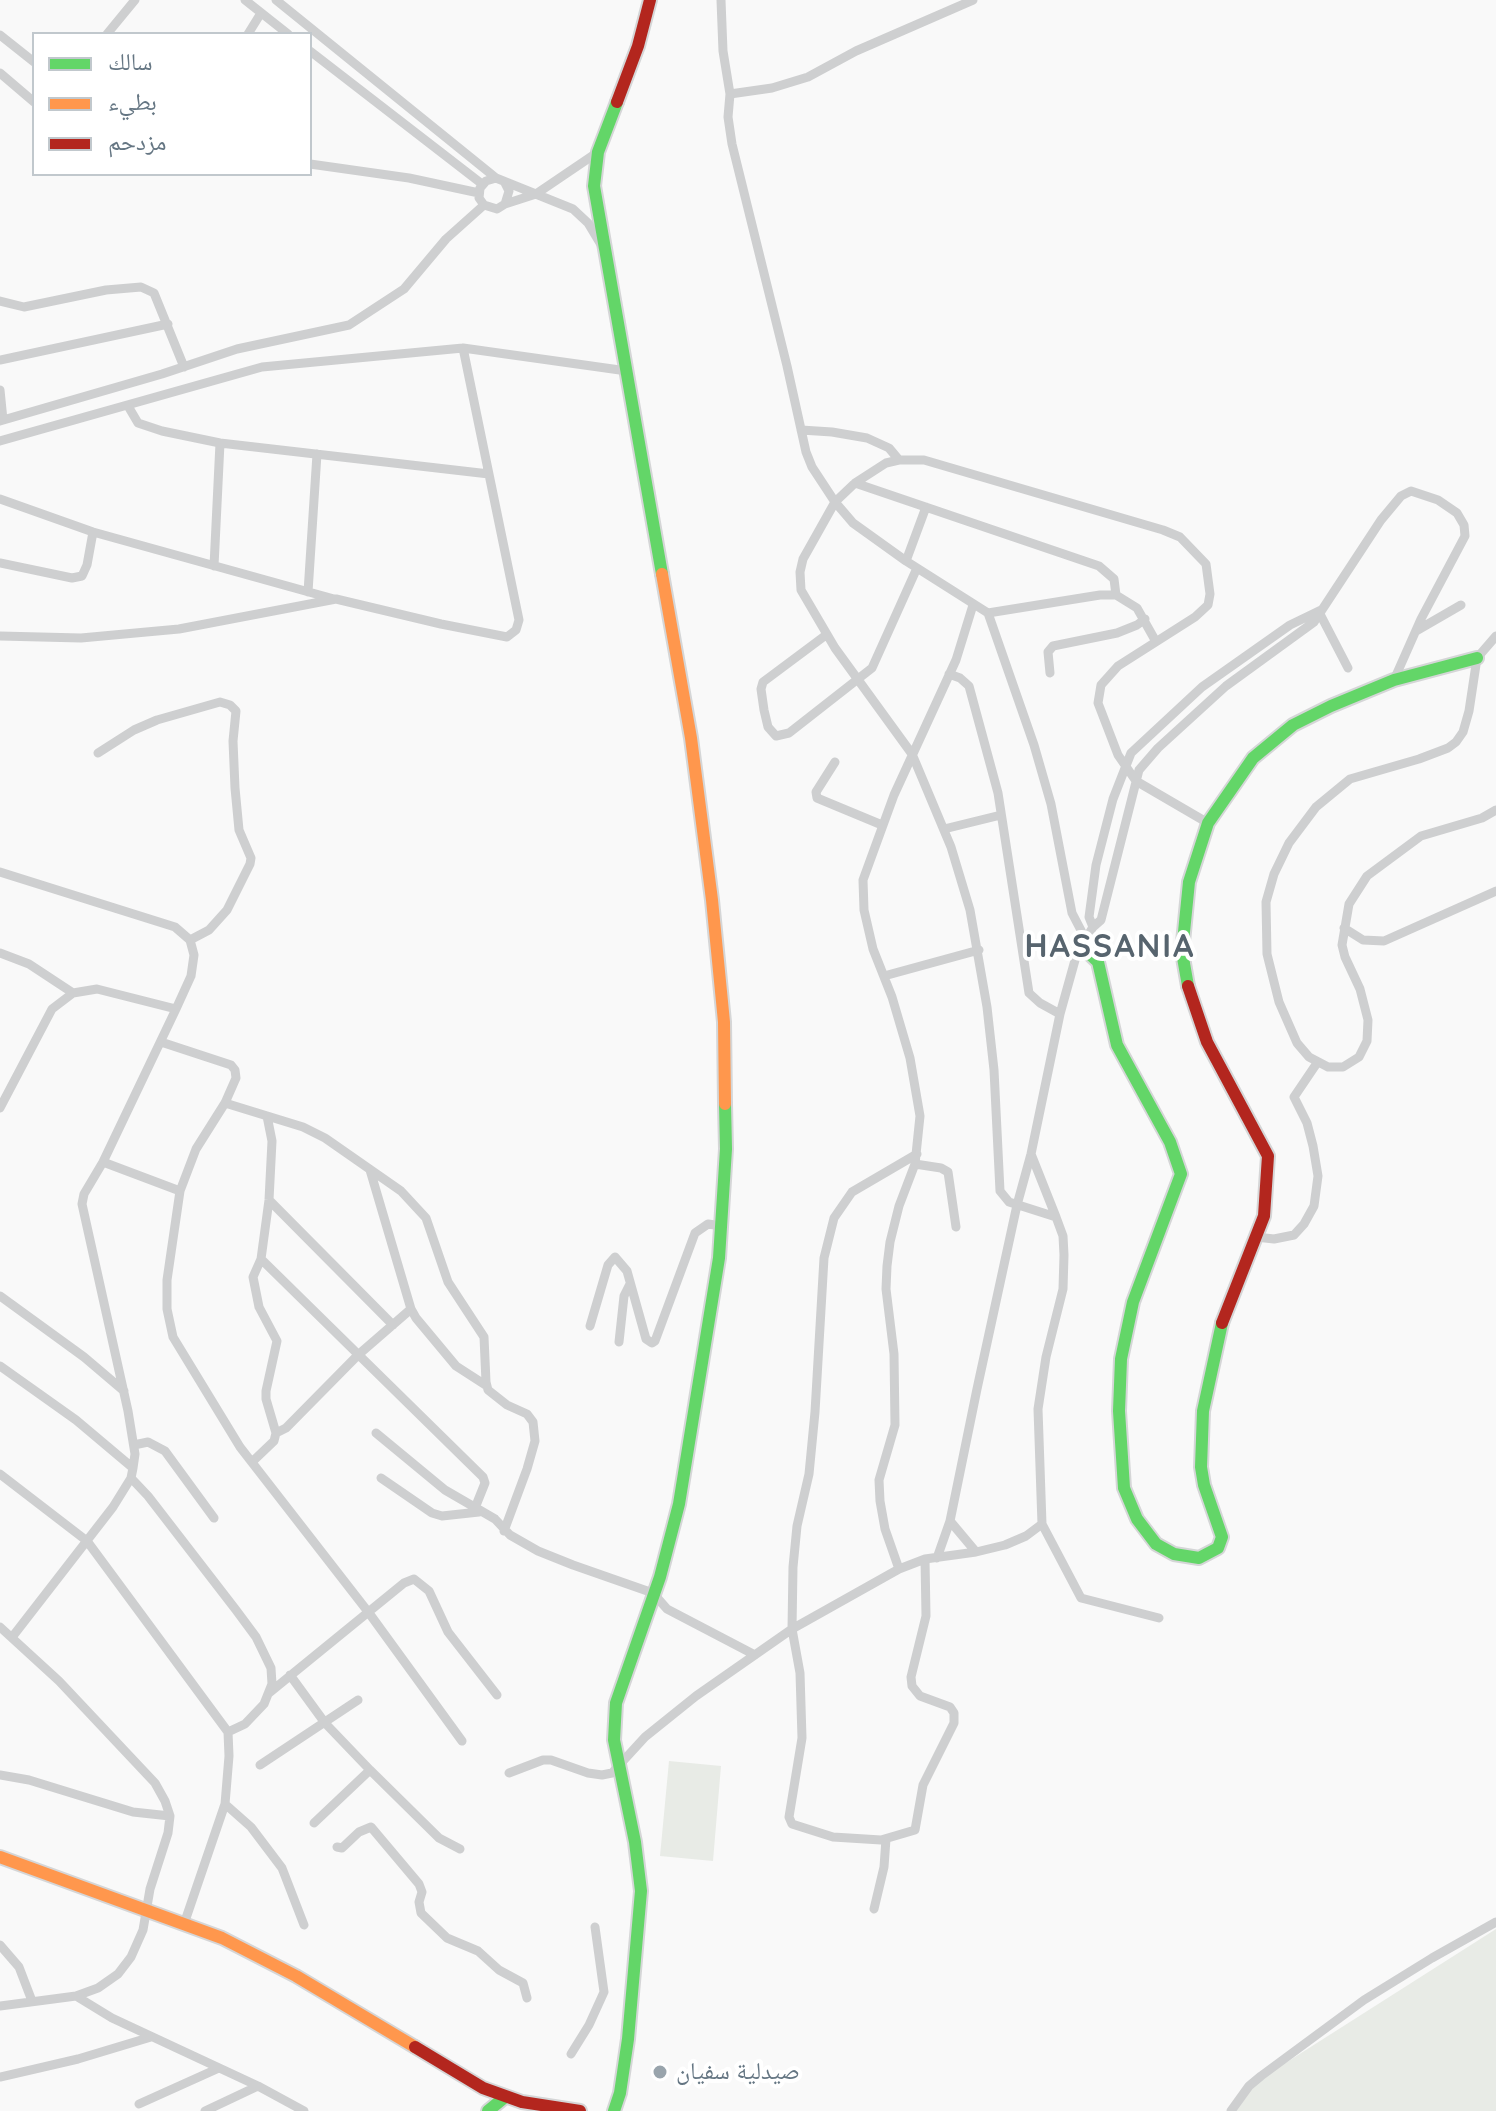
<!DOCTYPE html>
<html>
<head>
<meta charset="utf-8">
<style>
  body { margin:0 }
  #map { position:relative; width:1496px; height:2111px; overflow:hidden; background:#f9f9f9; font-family:Quicksand,"Noto Naskh Arabic",sans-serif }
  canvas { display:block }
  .legend { position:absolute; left:32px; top:32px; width:280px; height:144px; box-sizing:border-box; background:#fff; border:2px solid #c1c8cd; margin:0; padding:10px 14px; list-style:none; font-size:24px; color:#657683 }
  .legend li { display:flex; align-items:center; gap:16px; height:40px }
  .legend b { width:40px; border:2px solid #c1c8cd }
</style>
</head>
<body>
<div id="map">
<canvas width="1496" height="2111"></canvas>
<ul class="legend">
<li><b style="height:10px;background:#63d668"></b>سالك</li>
<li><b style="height:10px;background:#ff974d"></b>بطيء</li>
<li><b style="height:10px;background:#b3261e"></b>مزدحم</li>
</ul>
</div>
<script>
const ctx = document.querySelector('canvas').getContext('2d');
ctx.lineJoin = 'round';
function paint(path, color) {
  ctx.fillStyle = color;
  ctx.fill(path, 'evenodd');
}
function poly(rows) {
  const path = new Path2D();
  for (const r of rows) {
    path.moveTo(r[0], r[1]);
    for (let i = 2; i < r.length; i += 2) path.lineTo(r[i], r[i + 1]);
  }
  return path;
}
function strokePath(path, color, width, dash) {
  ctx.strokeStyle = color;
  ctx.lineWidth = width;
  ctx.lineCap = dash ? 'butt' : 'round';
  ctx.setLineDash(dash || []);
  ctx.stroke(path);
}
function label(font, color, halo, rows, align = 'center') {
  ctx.font = font + ' Quicksand,"Noto Naskh Arabic",sans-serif';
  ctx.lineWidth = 8;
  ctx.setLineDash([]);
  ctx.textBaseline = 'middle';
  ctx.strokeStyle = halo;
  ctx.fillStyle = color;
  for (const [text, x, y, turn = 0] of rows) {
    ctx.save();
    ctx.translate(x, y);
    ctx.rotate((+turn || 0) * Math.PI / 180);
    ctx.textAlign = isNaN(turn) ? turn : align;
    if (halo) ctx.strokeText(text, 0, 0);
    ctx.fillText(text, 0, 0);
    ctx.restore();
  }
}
const green = poly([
  [669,1761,721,1766,713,1861,660,1856],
  [1496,1929,1496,2111,1235,2111,1254,2083]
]);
const street = poly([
  [245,0,288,34],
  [276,0,496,178],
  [721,0,723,51,730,94,728,117,732,144,787,366,806,452,812,467,835,502,853,523,906,561,988,613,1100,595,1116,595,1137,608,1155,640],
  [107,34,135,0],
  [248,34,261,13],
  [0,35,34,62],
  [310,51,482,184],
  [0,73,34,102],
  [730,94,772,88,808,77,856,51,973,0],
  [310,164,409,178,479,193],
  [505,183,509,191,505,204,497,209,484,205,479,198,480,188,486,181,496,178,573,209,588,223,603,248],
  [505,204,536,194,598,152],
  [0,301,24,307,106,290,141,287,154,293,184,367],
  [0,360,168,324],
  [0,390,3,420],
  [128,406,138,423,162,431,220,443,489,474],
  [0,421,162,374,237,349,349,325,404,289,446,239,484,205],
  [801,430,832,432,867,438,889,448,899,460],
  [0,441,262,367,463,348,627,371],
  [855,483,1099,566,1114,579,1116,595],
  [0,499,93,532,334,599],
  [906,561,926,507],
  [0,563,72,578,82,576,87,565,93,532],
  [214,566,220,443],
  [308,592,317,454],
  [988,613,1034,745,1051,804,1072,913,1085,938],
  [1320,614,1348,668],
  [1416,631,1461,605],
  [826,635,763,682,761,689,764,710,768,727,776,736,789,733,872,668,917,568],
  [0,636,81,638,179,629,336,599,441,624,507,637,516,630,519,620,463,348],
  [1496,636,1477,658,1469,711,1463,732,1456,742,1448,748,1419,759,1350,779,1316,807,1289,843,1274,874,1266,902,1267,954,1279,1002,1297,1043,1309,1057,1328,1067,1343,1067,1359,1057,1367,1041,1368,1020,1360,989,1345,957,1342,945,1349,904,1367,876,1421,836,1482,818,1496,810],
  [1050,673,1048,652,1053,646,1117,633,1137,625,1145,619],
  [949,674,960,678,969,686,998,793,1029,993,1040,1003,1060,1014],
  [98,753,134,730,157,720,220,702,230,705,236,711,233,741,235,788,239,830,251,858,250,864,227,910,209,930,190,940],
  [835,762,816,792,817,798,882,825],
  [944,829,1001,815],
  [0,872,175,927,190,940,194,955,191,976,176,1009,103,1162,84,1194,82,1204,128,1411,135,1454,133,1468,131,1478,113,1507,13,1636],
  [1093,927,1089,917,1096,865,1113,799,1131,753,1202,687,1290,625,1321,610],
  [1344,928,1363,940,1384,941,1496,891],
  [0,953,29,964,73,993,97,989,176,1009],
  [884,976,979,950],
  [161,1042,231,1065,235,1070,236,1078,225,1103,196,1149,180,1191,167,1280,167,1309,173,1337,240,1447,369,1613,462,1741],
  [225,1103,303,1127,325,1138,401,1191,426,1218,448,1282,484,1337,486,1382,488,1390,507,1405,527,1414,533,1422,535,1441,527,1469,504,1531],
  [0,1108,52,1009,73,993],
  [917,1154,852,1192,834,1218,824,1258,815,1412,809,1474,797,1526,793,1567,792,1629,800,1673,802,1738,789,1817,792,1824,833,1837,881,1840,915,1830,923,1785,954,1723,954,1713,950,1707,920,1696,912,1686,911,1677,926,1616,925,1559],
  [103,1162,180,1191],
  [915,1164,941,1168,948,1172,956,1227],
  [370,1170,411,1309,416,1318,456,1366,487,1386],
  [269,1200,393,1325],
  [1056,1217,1009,1202,1000,1191,994,1070,987,1007,970,910,951,847,912,754,835,648,801,590,800,572,803,559,835,502,855,483,886,463,899,460,924,460,1163,530,1180,537,1206,564,1210,594,1208,605,1195,617,1118,666,1101,685,1098,703,1118,755,1136,781,1208,823],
  [1256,1237,1274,1239,1294,1235,1304,1224,1314,1206,1318,1176,1313,1146,1307,1123,1294,1097,1317,1063],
  [261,1259,483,1477,485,1483,475,1508],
  [0,1296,84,1357,124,1391],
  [590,1326,608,1265,615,1257,627,1271,646,1339,652,1343,655,1341,695,1233,708,1224,722,1226],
  [619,1342,624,1296,630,1284],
  [0,1366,76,1420,133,1468],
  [276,1433,286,1428,358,1355,411,1309],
  [376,1433,445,1490,495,1519,510,1535,538,1551,573,1565,653,1593,667,1609,755,1655],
  [134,1445,148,1442,165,1451,214,1518],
  [252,1462,274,1441,276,1433,266,1399,266,1391,277,1341,259,1307,253,1277,261,1259,269,1200,272,1141,267,1116],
  [0,1474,87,1541,228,1732,229,1756,225,1804,184,1924],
  [131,1478,148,1496,236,1610,256,1637,271,1668,272,1684,264,1704,245,1724,228,1732],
  [381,1478,432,1513,442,1516,479,1512],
  [950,1521,977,1389,1017,1205,1031,1154,1060,1014,1077,953,1093,927,1101,920,1139,770,1158,748,1226,686,1314,622,1381,520,1401,496,1411,491,1438,500,1457,513,1464,525,1465,536,1421,619,1394,680],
  [1042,1524,1081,1598,1159,1618],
  [937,1558,950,1521,976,1552],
  [899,1569,885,1529,880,1501,879,1480,895,1425,894,1354,886,1289,887,1266,890,1242,899,1206,915,1164,920,1116,910,1058,892,997,873,949,864,910,863,880,894,795,956,660,973,605],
  [0,1627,59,1681,155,1783,165,1801,170,1816,168,1833,150,1889,143,1930,131,1957,118,1974,98,1988,76,1996,0,2006],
  [290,1675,325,1723,370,1770,439,1838,460,1849],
  [269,1693,404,1583,414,1579,429,1591,448,1632,497,1695],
  [260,1765,358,1700],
  [509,1773,543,1760,551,1760,588,1773,602,1775,612,1773,645,1737,696,1696,792,1629,899,1569,925,1559,976,1552,1005,1545,1026,1536,1042,1524,1038,1409,1046,1357,1063,1289,1064,1255,1063,1236,1056,1217,1031,1154],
  [0,1775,29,1780,133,1812,170,1816],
  [225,1804,251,1827,282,1868,304,1925],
  [314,1823,370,1770],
  [337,1847,342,1848,359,1832,371,1827,419,1884,422,1892,419,1902,421,1913,447,1938,478,1951,499,1970,523,1983,527,1998],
  [874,1909,884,1867,886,1839],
  [0,1945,19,1967,32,2001],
  [76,1996,112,2018,258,2086,304,2111],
  [571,2054,589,2025,604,1992,595,1927],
  [0,2077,78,2059,151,2037],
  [139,2104,219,2068],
  [205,2111,258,2086],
  [1231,2111,1249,2086,1261,2076,1364,2000,1432,1958,1496,1922]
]);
const fast = poly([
  [617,102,598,152,594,186,662,574],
  [1081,946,1098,962,1117,1045,1170,1142,1181,1174,1133,1302,1121,1359,1119,1411,1124,1488,1137,1519,1156,1544,1174,1554,1199,1558,1218,1548,1222,1537,1204,1485,1201,1467,1203,1411,1222,1323],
  [1188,986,1182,952,1189,882,1208,823,1253,758,1293,725,1331,706,1394,680,1477,658],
  [488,2111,505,2097],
  [614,2111,620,2093,628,2039,641,1891,635,1842,614,1740,616,1703,660,1577,679,1504,719,1258,726,1149,725,1104]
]);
const slow = poly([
  [662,574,691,738,712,900,724,1022,725,1104],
  [0,1857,222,1938,296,1976,415,2047]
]);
const jam = poly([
  [617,102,638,46,650,0],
  [1188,986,1207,1042,1268,1156,1264,1216,1222,1323],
  [415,2047,483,2088,522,2102,580,2111]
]);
const markers = [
  [660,2072,8,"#99a4ac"]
];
const poiNames = [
  ["صيدلية سفيان",676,2072]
];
const districtNames = [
  ["HASSANIA",1110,947]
];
paint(green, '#e8ebe6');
strokePath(fast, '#d5d6d7', 16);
strokePath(slow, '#d5d6d7', 16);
strokePath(jam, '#d5d6d7', 16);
strokePath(street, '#cecfd0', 9);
strokePath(fast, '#63d668', 12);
strokePath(slow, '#ff974d', 12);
strokePath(jam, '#b3261e', 12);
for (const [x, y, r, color] of markers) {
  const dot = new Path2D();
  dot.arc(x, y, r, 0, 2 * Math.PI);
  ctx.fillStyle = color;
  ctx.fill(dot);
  strokePath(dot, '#fff', 3);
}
label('24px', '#657683', '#fff', poiNames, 'left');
ctx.letterSpacing = '2px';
label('bold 32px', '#57646e', '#fff', districtNames);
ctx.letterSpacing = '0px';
</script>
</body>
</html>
